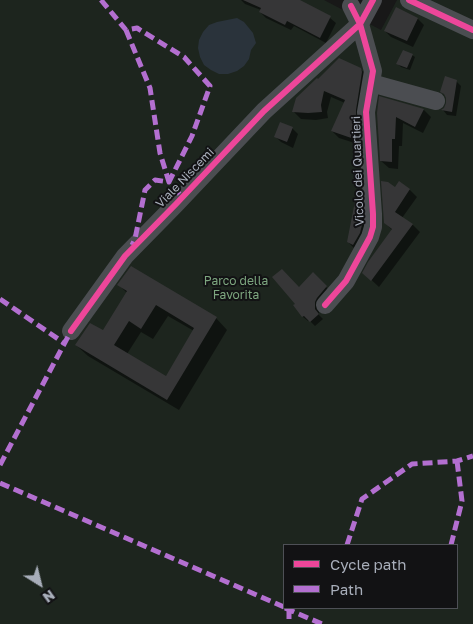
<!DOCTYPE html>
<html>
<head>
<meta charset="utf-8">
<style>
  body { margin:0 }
  #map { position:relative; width:473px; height:624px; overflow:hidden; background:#181818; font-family:"Golos Text",sans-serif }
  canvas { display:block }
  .legend { position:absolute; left:283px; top:544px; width:175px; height:65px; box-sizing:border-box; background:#121214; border:1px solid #4e5056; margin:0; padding:6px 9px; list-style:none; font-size:15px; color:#a8aeba }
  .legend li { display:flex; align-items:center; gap:10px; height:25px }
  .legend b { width:25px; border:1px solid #4e5056 }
  .north { position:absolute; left:15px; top:559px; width:50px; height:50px; -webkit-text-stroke:4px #121214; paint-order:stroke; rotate:144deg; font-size:14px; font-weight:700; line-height:20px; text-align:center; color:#a8aeba }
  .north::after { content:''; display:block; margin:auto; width:18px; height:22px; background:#a8aeba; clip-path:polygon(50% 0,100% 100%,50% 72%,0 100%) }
</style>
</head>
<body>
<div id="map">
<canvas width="473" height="624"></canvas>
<ul class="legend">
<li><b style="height:6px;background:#ed469a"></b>Cycle path</li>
<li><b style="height:6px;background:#b36fd0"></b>Path</li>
</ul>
<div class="north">N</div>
</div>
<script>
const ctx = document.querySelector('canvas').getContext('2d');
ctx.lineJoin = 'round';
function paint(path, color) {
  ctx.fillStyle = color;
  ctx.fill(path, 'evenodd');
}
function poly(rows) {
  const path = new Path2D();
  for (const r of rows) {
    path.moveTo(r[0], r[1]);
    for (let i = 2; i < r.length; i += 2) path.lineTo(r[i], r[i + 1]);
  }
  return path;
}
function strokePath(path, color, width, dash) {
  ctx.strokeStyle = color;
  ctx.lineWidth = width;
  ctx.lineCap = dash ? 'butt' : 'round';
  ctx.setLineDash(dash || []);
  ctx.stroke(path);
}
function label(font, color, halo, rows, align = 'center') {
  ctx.font = font + ' "Golos Text",sans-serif';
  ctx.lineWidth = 4;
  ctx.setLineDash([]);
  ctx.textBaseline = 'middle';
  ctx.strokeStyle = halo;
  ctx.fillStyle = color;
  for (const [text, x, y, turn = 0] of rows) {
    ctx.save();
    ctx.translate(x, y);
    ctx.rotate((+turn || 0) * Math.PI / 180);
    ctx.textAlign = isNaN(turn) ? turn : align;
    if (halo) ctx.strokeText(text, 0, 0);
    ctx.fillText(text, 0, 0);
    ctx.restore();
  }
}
const green = poly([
  [0,0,324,0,381,30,397,0,473,0,473,624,0,624],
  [284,545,457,545,457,608,284,608]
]);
const water = poly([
  [237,18,244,22,253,33,256,43,251,50,249,59,244,66,237,71,228,74,219,74,211,70,204,65,200,57,198,48,199,40,203,32,209,25,217,22]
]);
const shadow = poly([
  [241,0,298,0,330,18,336,23,326,43,294,26,291,30,266,18,260,12,261,10,245,4],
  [418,19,424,25,413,47,391,37,385,31],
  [412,55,415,57,410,70,401,67,398,64],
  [360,69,368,76,364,146,339,138,332,131,345,103,331,97,327,112,328,118,316,120,301,119,294,112,297,99],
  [456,81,461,86,456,116,447,115,443,110,445,109],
  [380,98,424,110,431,117,423,133,403,123,402,146,399,146,398,169,389,168,381,161],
  [292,128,298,134,293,148,281,142,275,136],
  [399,183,410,190,417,197,402,218,413,225,420,232,379,287,364,273,393,231,385,223,395,189],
  [361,198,367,205,368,232,354,248,348,242],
  [313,274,331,292,319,308,319,315,323,319,315,326,309,320,308,321,303,317,295,305,299,288],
  [119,285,216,318,227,330,179,410,88,356,76,345,104,332,127,293],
  [168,316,194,331,166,377,127,354,141,332,153,339]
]);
const building = poly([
  [243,0,300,0,331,16,320,38,287,21,285,25,259,12,261,8],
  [396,7,418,18,407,41,384,31],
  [403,50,413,54,407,68,396,64],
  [339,58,361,68,362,72,356,110,357,140,331,131,345,100,324,91,321,105,322,112,308,113,292,112,296,98,317,78,318,79],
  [445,76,457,80,452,112,441,110,444,108,446,103,446,98,444,94,440,92],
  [379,96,424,109,415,127,396,117,395,139,392,139,392,162,380,161,377,113],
  [280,122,293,127,287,142,274,137],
  [381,181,388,182,395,187,399,181,410,189,395,212,413,224,371,281,362,273,368,262,392,229,384,223],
  [356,196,361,197,362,225,360,233,353,245,347,242],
  [131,266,217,317,167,400,75,345,90,323,103,330,127,291,117,285],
  [156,305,194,328,166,376,114,345,129,321,141,329],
  [282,269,299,287,313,272,327,286,317,298,315,302,315,309,319,314,310,322,304,316,302,317,293,305,295,304,272,277]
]);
const minor = poly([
  [409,0,473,30],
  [371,83,436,101],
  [325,305,346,281,370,237,373,227,373,214,366,112,373,71,360,24,373,0],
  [71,331,125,256,176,204,264,111,360,24,351,6]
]);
const quiet = poly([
  [101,0,126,30,137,28,184,57,210,86,192,136,169,182,182,197],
  [126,30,150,88,160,153,169,182,155,180,145,190,135,239,132,245],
  [0,299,64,343],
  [0,465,71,331],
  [0,483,284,607],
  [347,545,362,499,412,464,457,461,473,456],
  [451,545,462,501,457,461],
  [285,608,322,624],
  [289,609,289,624]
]);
const cycleway = poly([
  [409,0,473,30],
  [325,305,346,281,370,237,373,227,373,214,366,112,373,71,360,24,373,0],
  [71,331,125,256,176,204,264,111,360,24,351,6]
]);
const streetNames = [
  ["Vicolo dei Quartieri",358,171,-92],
  ["Viale Niscemi",185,178,-46]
];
const parkNames = [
  ["Parco della",236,281],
  ["Favorita",236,295]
];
paint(green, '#1d251e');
paint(water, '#2a333b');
paint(shadow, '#0007');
paint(building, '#363637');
strokePath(minor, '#4b4d51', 18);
strokePath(quiet, '#b36fd0', 5, [10, 5]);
strokePath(cycleway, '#ed469a', 6);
label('12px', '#a8aeba', '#121214', streetNames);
label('12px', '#7da67f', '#121214', parkNames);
</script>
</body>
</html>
